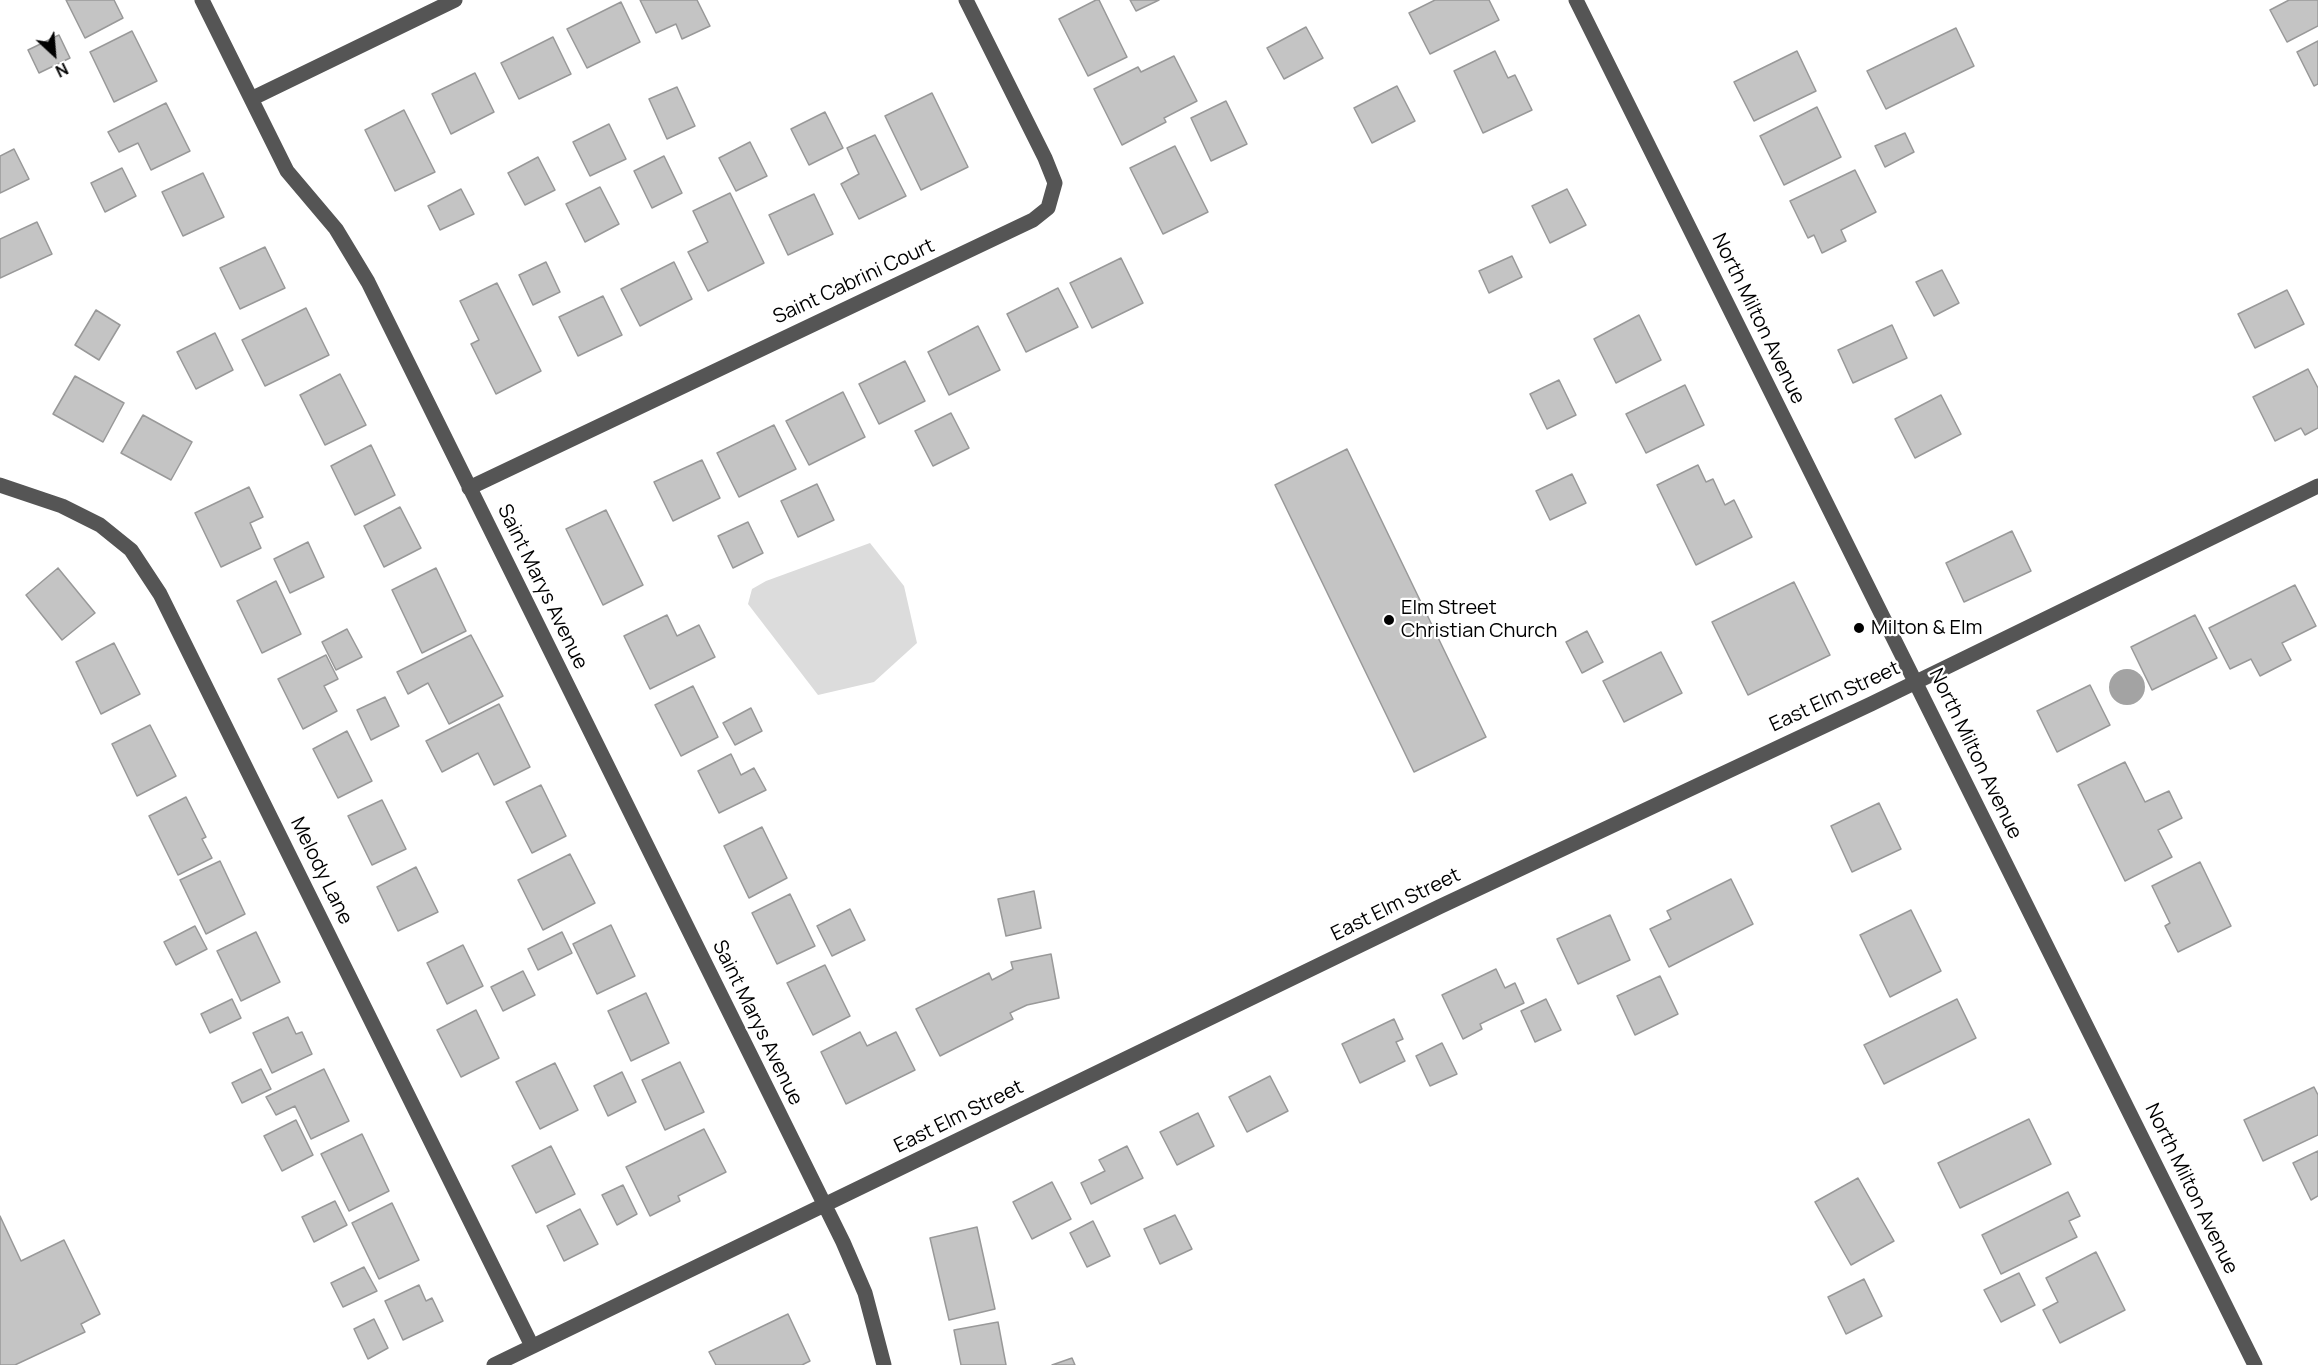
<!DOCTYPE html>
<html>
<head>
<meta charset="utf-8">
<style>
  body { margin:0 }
  #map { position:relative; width:2318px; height:1365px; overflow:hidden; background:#fff; font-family:Manrope,sans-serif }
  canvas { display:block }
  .north { position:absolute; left:24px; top:24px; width:60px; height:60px; -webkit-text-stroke:4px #fff; paint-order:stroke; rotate:154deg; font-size:16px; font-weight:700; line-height:24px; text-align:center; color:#000 }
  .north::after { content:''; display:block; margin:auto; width:21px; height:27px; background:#000; clip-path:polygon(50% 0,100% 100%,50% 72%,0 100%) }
</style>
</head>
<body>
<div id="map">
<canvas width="2318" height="1365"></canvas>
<div class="north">N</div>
</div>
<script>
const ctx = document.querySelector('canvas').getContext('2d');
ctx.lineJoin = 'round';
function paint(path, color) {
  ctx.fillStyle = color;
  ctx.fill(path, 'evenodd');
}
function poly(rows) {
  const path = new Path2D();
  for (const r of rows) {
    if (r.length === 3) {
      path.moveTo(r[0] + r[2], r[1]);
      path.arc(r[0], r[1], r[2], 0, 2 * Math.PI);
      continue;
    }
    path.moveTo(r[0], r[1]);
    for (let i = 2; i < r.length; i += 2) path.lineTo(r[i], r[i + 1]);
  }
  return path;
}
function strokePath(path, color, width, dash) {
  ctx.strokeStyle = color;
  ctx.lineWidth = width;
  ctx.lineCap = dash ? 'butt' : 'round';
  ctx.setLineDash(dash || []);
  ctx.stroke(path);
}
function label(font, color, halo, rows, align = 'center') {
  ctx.font = font + ' Manrope,sans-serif';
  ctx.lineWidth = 4.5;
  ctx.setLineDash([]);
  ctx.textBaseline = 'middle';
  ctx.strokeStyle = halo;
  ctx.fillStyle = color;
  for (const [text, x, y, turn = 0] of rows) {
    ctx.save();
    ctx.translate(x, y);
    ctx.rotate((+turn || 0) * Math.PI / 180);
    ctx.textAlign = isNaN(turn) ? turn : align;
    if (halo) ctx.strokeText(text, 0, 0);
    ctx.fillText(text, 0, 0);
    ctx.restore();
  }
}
const green = poly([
  [870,543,904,586,917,643,874,682,818,695,748,604,752,589,766,581]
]);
const water = poly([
  [2127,687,18]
]);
const building = poly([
  [66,0,114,0,123,18,85,38,66,0],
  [640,0,697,0,710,26,682,39,676,24,656,33,640,0],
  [1096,0,1099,0,1127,57,1088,76,1059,19,1096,0],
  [1130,0,1159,0,1136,11,1130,0],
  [1435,0,1489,0,1499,20,1430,54,1409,13,1435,0],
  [2289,0,2318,0,2318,26,2287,42,2270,10,2289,0],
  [621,2,640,42,587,68,567,29,621,2],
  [1306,27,1323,58,1284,79,1267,48,1306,27],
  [1956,28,1974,66,1886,109,1867,71,1956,28],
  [132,31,157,81,114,102,90,52,132,31],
  [59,35,70,58,39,73,28,50,59,35],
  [553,37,571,74,519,99,501,63,553,37],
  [2318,41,2318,84,2314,86,2297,52,2318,41],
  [1495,51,1508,78,1515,75,1532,110,1483,133,1454,71,1495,51],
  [1797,51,1816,91,1754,121,1734,82,1797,51],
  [1174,56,1197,101,1164,118,1166,122,1122,145,1094,89,1138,67,1141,72,1174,56],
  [475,73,494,112,451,134,432,94,475,73],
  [1397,86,1415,121,1372,143,1354,108,1397,86],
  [677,87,695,126,667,139,649,99,677,87],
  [932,93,968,167,921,190,885,116,932,93],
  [1226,101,1247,144,1211,161,1191,118,1226,101],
  [166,103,190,151,151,170,138,143,119,152,108,132,166,103],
  [1817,107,1841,157,1784,185,1760,136,1817,107],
  [404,110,435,172,395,191,365,130,404,110],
  [825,112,843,148,809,165,791,129,825,112],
  [609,124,626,159,590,176,573,142,609,124],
  [1905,133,1914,152,1885,167,1875,146,1905,133],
  [875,135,906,196,859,219,841,184,859,174,847,148,875,135],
  [750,142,767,176,736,191,719,158,750,142],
  [1175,146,1208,212,1163,234,1130,168,1175,146],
  [14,149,29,179,0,193,0,156,14,149],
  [664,156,682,193,652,208,634,171,664,156],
  [538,157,555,190,525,205,508,173,538,157],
  [122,168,136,196,105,212,91,183,122,168],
  [1855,170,1876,212,1841,230,1846,241,1822,253,1814,235,1808,238,1790,201,1855,170],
  [203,173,224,217,183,236,162,192,203,173],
  [600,187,619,224,585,242,566,204,600,187],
  [461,189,474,214,440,230,428,206,461,189],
  [1567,189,1586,225,1550,243,1532,206,1567,189],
  [730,193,764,263,708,291,688,252,708,242,693,211,730,193],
  [814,194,833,234,788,255,769,215,814,194],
  [37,222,52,254,0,278,0,239,37,222],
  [265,247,285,288,240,309,220,268,265,247],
  [1512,256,1522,277,1489,293,1479,271,1512,256],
  [1121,258,1143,303,1092,328,1070,283,1121,258],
  [546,262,560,292,533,305,519,275,546,262],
  [674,262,692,299,640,326,621,289,674,262],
  [1942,270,1959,303,1934,316,1916,282,1942,270],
  [497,283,541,371,496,394,471,344,479,340,460,301,497,283],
  [1058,288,1078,327,1026,352,1007,314,1058,288],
  [2287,290,2304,324,2255,348,2238,314,2287,290],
  [603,296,622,335,578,356,559,317,603,296],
  [306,308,329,355,265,386,242,340,306,308],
  [96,310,120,325,99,360,75,345,96,310],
  [1639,315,1661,360,1616,383,1594,339,1639,315],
  [1892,325,1907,358,1853,383,1838,350,1892,325],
  [978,326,1000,370,949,395,928,352,978,326],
  [215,333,233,370,196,389,177,352,215,333],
  [905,361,925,401,879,424,859,384,905,361],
  [2308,369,2318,388,2318,428,2305,435,2301,428,2275,441,2253,397,2308,369],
  [340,374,366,425,325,445,300,395,340,374],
  [75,376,124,403,103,442,53,414,75,376],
  [1559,380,1576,415,1547,429,1530,394,1559,380],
  [1685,385,1704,425,1646,453,1626,414,1685,385],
  [843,392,865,437,809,465,786,421,843,392],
  [1941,395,1961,434,1915,458,1895,419,1941,395],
  [951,413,969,448,933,466,915,431,951,413],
  [143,415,192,442,171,480,121,453,143,415],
  [774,425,796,469,739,497,717,453,774,425],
  [371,445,395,495,355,515,331,466,371,445],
  [1347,449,1486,737,1414,772,1275,485,1347,449],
  [702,460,720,498,673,521,654,482,702,460],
  [1698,465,1706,482,1713,479,1725,505,1734,500,1752,537,1696,565,1657,485,1698,465],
  [1572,474,1586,503,1550,520,1536,491,1572,474],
  [817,484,834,520,798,537,781,501,817,484],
  [249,487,263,517,250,523,261,548,221,567,195,513,249,487],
  [400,507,421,548,384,567,364,526,400,507],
  [606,510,643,585,603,605,566,529,606,510],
  [748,522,763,553,733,568,718,536,748,522],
  [2012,531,2031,571,1964,602,1946,563,2012,531],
  [308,542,324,577,290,593,274,559,308,542],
  [58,568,95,613,62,640,26,595,58,568],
  [436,568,466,631,422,653,392,590,436,568],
  [276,581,301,634,262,653,237,601,276,581],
  [1794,582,1830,655,1748,695,1712,622,1794,582],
  [2295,585,2316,626,2282,643,2291,660,2260,676,2251,659,2230,669,2209,628,2295,585],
  [667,615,677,636,699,625,715,657,650,689,624,636,667,615],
  [2195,615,2217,658,2152,690,2131,647,2195,615],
  [347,629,362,657,336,670,322,642,347,629],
  [1587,631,1603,662,1582,673,1566,642,1587,631],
  [471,635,503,696,449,724,428,683,408,694,397,672,471,635],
  [114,643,140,694,101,714,76,662,114,643],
  [1661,652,1682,693,1624,722,1603,681,1661,652],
  [326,655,338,679,324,686,337,711,303,729,278,679,326,655],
  [2090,685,2110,725,2057,752,2037,711,2090,685],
  [693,686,718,737,681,756,655,705,693,686],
  [385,697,399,726,371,740,357,710,385,697],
  [499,704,530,767,494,785,478,753,442,772,426,741,499,704],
  [751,708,762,731,735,745,723,723,751,708],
  [150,725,176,776,137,796,112,744,150,725],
  [347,731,372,781,338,798,313,749,347,731],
  [731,754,741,775,754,768,766,790,719,813,698,771,731,754],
  [2125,762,2145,802,2169,791,2182,818,2158,830,2172,857,2125,881,2078,785,2125,762],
  [541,785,566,836,532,853,506,802,541,785],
  [186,797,206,837,202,839,212,858,178,875,149,816,186,797],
  [382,800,406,849,372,865,348,816,382,800],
  [1879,803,1901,849,1852,872,1831,826,1879,803],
  [762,827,787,878,749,898,724,846,762,827],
  [570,854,595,903,543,930,518,880,570,854],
  [220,861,245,914,206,934,180,880,220,861],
  [2200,862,2231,926,2178,952,2165,926,2170,923,2152,886,2200,862],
  [416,867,438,912,398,931,377,887,416,867],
  [1731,879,1753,924,1669,967,1650,929,1671,919,1667,911,1731,879],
  [1034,891,1041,928,1006,936,998,899,1034,891],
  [790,894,815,946,777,964,752,913,790,894],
  [850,909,865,940,832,956,817,926,850,909],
  [1911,910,1941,971,1890,997,1860,935,1911,910],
  [1610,915,1630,960,1578,984,1557,939,1610,915],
  [611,925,635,976,597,994,573,944,611,925],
  [195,926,207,949,176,965,164,942,195,926],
  [256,932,280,982,241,1001,217,951,256,932],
  [562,932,572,953,538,970,528,949,562,932],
  [463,945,483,986,447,1004,427,963,463,945],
  [1051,954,1059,998,1027,1005,1010,1013,1013,1019,940,1056,916,1009,989,973,992,980,1013,969,1011,962,1051,954],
  [825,965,850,1016,813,1035,787,983,825,965],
  [1496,969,1505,988,1515,983,1524,1003,1480,1024,1482,1029,1463,1039,1442,995,1496,969],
  [523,971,535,995,503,1011,491,987,523,971],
  [1660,976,1678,1014,1635,1035,1617,996,1660,976],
  [646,993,669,1043,631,1061,608,1011,646,993],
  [232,999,241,1018,210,1033,201,1014,232,999],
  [1546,999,1561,1030,1535,1042,1521,1011,1546,999],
  [1957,999,1976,1038,1884,1084,1864,1045,1957,999],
  [476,1010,499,1058,461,1077,437,1030,476,1010],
  [288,1017,296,1034,302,1032,312,1054,272,1073,253,1033,288,1017],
  [1394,1019,1403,1039,1396,1042,1405,1061,1360,1083,1342,1044,1394,1019],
  [860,1032,867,1046,896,1032,915,1070,846,1104,821,1052,860,1032],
  [1442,1043,1457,1074,1430,1086,1416,1056,1442,1043],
  [680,1062,704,1112,665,1130,642,1080,680,1062],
  [555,1063,578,1110,540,1129,516,1082,555,1063],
  [261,1069,271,1089,242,1103,232,1083,261,1069],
  [324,1069,349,1121,311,1139,295,1106,276,1115,266,1097,324,1069],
  [622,1072,636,1102,608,1116,594,1086,622,1072],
  [1270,1076,1288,1111,1247,1132,1229,1097,1270,1076],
  [2314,1087,2318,1095,2318,1135,2263,1161,2244,1120,2314,1087],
  [1198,1113,1214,1146,1177,1165,1160,1132,1198,1113],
  [2029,1119,2051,1164,1960,1208,1938,1163,2029,1119],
  [296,1120,313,1155,282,1171,264,1136,296,1120],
  [704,1129,726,1172,678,1196,680,1201,650,1216,626,1167,704,1129],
  [362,1134,389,1191,349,1211,321,1154,362,1134],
  [551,1146,575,1194,536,1213,512,1166,551,1146],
  [1127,1146,1143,1178,1091,1204,1081,1183,1105,1171,1099,1160,1127,1146],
  [2318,1151,2318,1196,2311,1200,2293,1163,2318,1151],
  [1858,1178,1894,1241,1851,1265,1815,1202,1858,1178],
  [1052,1182,1071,1219,1032,1239,1013,1202,1052,1182],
  [623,1185,637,1214,617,1225,602,1195,623,1185],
  [2068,1192,2080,1216,2069,1221,2077,1237,2001,1274,1982,1235,2068,1192],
  [335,1201,347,1225,314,1242,302,1217,335,1201],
  [392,1203,419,1260,379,1279,352,1223,392,1203],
  [580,1209,598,1244,564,1261,547,1226,580,1209],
  [1175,1215,1192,1249,1160,1264,1144,1229,1175,1215],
  [0,1216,21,1261,64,1240,100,1314,81,1324,85,1332,15,1365,0,1365,0,1216],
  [1093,1221,1110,1256,1087,1267,1070,1233,1093,1221],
  [977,1227,995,1309,949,1320,930,1238,977,1227],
  [2096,1252,2125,1310,2060,1343,2043,1310,2058,1302,2046,1278,2096,1252],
  [364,1267,377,1291,343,1307,331,1283,364,1267],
  [2019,1273,2035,1305,2001,1322,1984,1290,2019,1273],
  [1864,1279,1882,1316,1846,1334,1828,1297,1864,1279],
  [419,1285,426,1301,432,1298,443,1321,403,1340,385,1301,419,1285],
  [788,1314,810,1361,802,1365,716,1365,709,1352,788,1314],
  [374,1319,388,1348,368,1359,354,1329,374,1319],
  [998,1322,1006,1365,961,1365,954,1330,998,1322],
  [1072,1358,1075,1365,1052,1365,1072,1358]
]);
const minor = poly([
  [202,0,287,171,336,229,368,282,843,1242,865,1293,884,1365],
  [1576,0,2255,1365],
  [253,98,455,0],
  [0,485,62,506,100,525,131,550,160,594,532,1346],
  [469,488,1033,220,1048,208,1055,183,1045,158,966,0],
  [494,1365,1439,907,1871,704,2318,486]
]);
const markers = [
  [1389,620,6,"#000"],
  [1859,628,6,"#000"]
];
const streetNames = [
  ["Saint Cabrini Court",854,282,-25],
  ["North Milton Avenue",1758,319,64],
  ["Saint Marys Avenue",542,587,64],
  ["East Elm Street",1835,697,-25],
  ["North Milton Avenue",1975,754,64],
  ["Melody Lane",321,871,64],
  ["East Elm Street",1396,905,-26],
  ["Saint Marys Avenue",757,1023,64],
  ["East Elm Street",959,1117,-26],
  ["North Milton Avenue",2191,1189,64]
];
const poiNames = [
  ["Elm Street",1401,608],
  ["Christian Church",1401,631],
  ["Milton & Elm",1871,628]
];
paint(green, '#dcdcdc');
paint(water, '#a3a3a3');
paint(building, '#c4c4c4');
strokePath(building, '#999', 1.5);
strokePath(minor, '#555', 15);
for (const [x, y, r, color] of markers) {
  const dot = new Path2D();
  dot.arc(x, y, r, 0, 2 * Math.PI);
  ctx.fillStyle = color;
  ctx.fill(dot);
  strokePath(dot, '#fff', 2);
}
label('20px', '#000', '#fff', streetNames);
label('20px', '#000', '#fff', poiNames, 'left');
</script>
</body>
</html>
